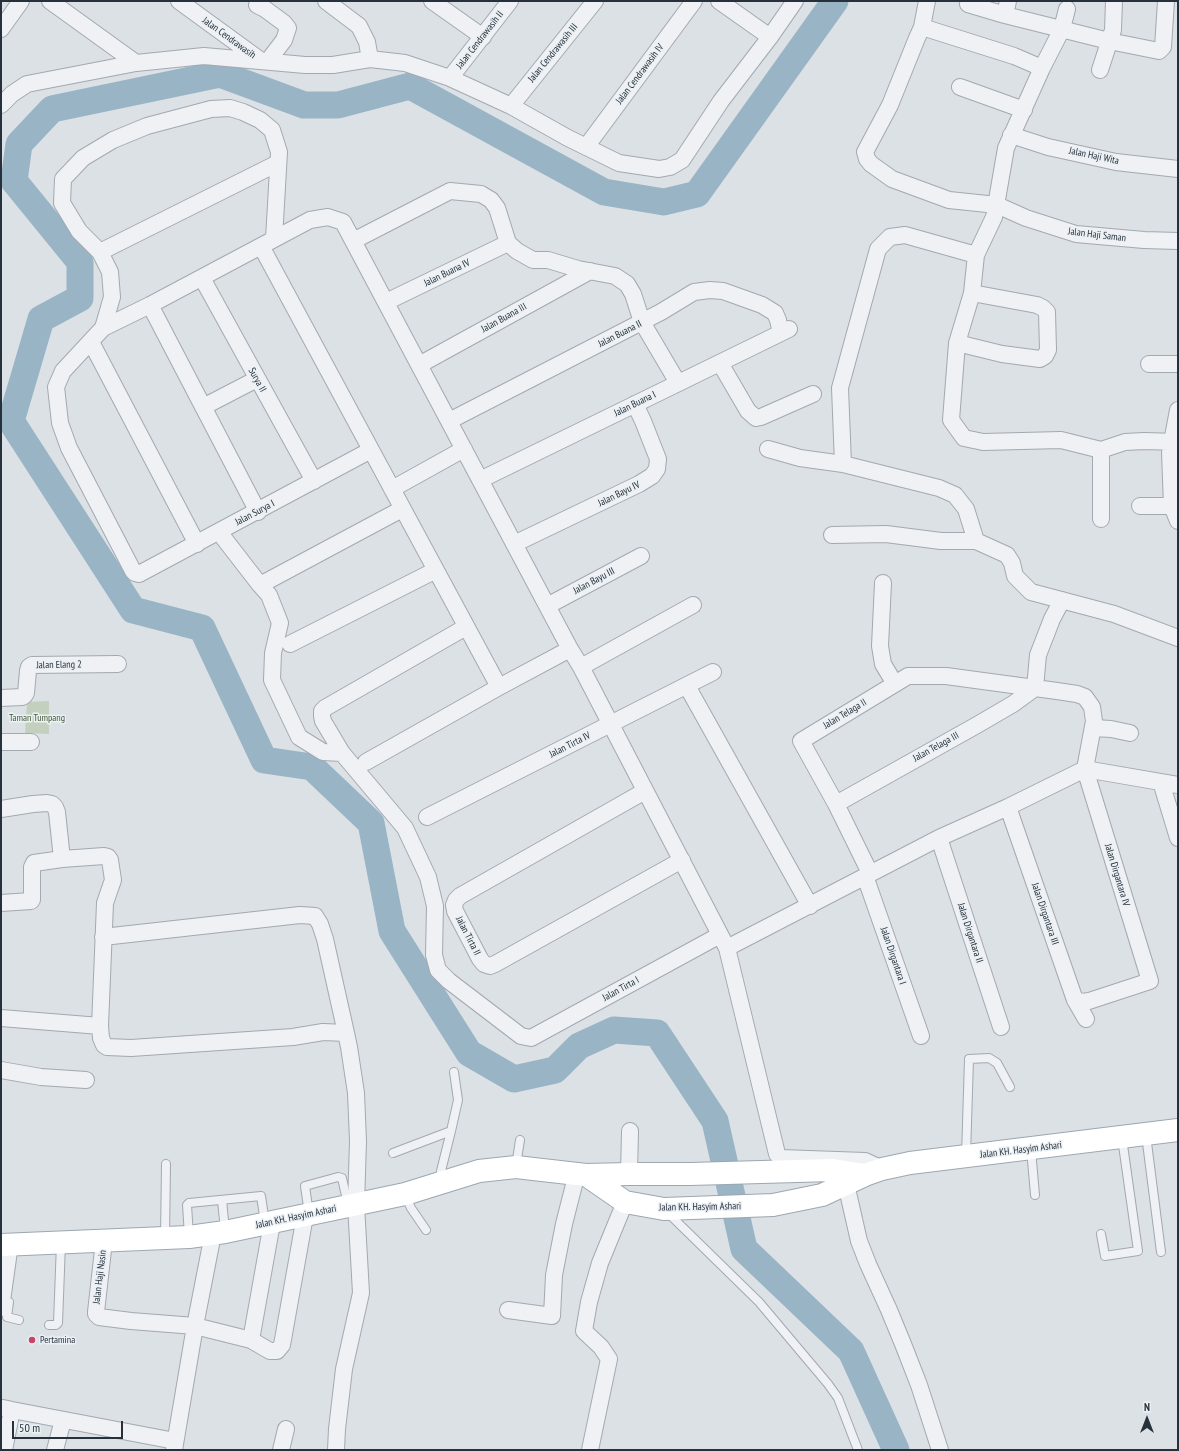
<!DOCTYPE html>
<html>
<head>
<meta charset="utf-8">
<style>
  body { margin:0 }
  #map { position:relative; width:1179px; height:1451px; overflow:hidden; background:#dce1e6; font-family:"PT Sans Narrow",sans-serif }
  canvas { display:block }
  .frame { position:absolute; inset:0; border:2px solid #26313c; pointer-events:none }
  .north { position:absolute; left:1127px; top:1399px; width:40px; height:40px; -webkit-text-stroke:3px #ebf0f4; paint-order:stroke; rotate:0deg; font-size:11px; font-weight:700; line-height:16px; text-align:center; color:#26313c }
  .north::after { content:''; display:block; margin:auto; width:14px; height:18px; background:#26313c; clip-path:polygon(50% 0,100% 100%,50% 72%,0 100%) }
  .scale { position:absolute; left:12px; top:1421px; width:111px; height:18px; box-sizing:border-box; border:2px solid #26313c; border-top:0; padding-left:5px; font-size:12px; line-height:14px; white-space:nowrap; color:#26313c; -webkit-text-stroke:3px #ebf0f4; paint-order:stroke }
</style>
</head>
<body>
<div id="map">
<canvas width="1179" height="1451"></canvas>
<div class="frame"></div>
<div class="north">N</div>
<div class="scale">50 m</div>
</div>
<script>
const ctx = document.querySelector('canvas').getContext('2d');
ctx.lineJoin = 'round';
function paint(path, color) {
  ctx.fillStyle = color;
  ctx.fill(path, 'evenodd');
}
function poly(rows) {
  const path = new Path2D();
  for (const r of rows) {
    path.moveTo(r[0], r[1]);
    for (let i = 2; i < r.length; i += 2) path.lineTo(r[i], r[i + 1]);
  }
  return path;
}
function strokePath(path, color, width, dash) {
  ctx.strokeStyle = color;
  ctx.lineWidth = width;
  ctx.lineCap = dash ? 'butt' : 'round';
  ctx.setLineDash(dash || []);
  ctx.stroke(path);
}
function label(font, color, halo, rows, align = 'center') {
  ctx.font = font + ' "PT Sans Narrow",sans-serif';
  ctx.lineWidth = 3;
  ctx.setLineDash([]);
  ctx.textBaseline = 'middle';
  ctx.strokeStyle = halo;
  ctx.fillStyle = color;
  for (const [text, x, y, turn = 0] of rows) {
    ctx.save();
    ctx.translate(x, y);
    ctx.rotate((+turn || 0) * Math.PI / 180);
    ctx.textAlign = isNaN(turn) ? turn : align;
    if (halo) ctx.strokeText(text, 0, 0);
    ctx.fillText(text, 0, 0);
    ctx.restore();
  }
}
const green = poly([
  [49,701,49,734,25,733,27,702]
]);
const river = poly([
  [835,1,697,194,664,202,604,192,410,86,338,105,304,105,220,74,52,109,19,144,14,181,80,262,80,298,41,319,11,421,133,610,202,628,264,760,312,767,371,823,392,931,469,1053,514,1079,555,1070,579,1046,614,1030,657,1033,715,1121,744,1249,851,1351,896,1450]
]);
const lane = poly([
  [1146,1135,1161,1252],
  [1031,1149,1035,1195],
  [393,1153,451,1131],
  [966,1156,969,1059,989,1058,997,1063,1010,1087],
  [516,1166,520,1140],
  [440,1181,441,1171,451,1131,458,1100,454,1072],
  [405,1195,411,1208,426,1230],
  [222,1200,225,1231],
  [668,1213,759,1302,828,1384,838,1398,858,1450],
  [309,1214,305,1186,338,1177,342,1178,348,1205],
  [1101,1234,1105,1256,1138,1251,1122,1138],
  [189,1236,187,1205,189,1203,261,1196,265,1223],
  [165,1237,166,1164],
  [9,1302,7,1317,19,1320],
  [49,1325,56,1325,58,1323,61,1243]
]);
const street = poly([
  [50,1,136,63],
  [179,1,260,60],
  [326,1,359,26,367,42,370,59],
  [432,1,483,37],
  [719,1,770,37],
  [927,1,922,27,917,38,890,105,865,152,867,159,871,164,892,179,949,200,997,205,1026,218,1076,234,1144,240,1178,241],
  [968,4,1005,15,1109,41,1159,51,1163,47,1166,1],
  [257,5,265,9,284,23,288,28,284,40,268,61],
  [1005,15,1008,1],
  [922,27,1014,56,1042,68,1006,148,994,217,976,255,972,293,957,343,951,420,964,438,983,442,1061,440,1101,450,1125,442,1144,441,1178,442],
  [1,29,21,1],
  [1042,68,1062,29,1067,9],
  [1100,70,1113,30,1114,1],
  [450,78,510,1],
  [960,87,1024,110],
  [1,105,12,94,27,84,136,63,204,56,305,65,333,65,370,59,405,63,450,78,511,106,568,138,619,163,659,169,670,167,682,160,721,101,770,37,795,1],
  [511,106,595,1],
  [1011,135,1048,147,1116,162,1178,169],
  [586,147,694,1],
  [353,241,450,191,481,194,491,200,497,208,508,243,517,251,533,260,548,260,578,269,615,276,627,284,633,294,642,322,678,383],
  [261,246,499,687],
  [100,252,278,163],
  [202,278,314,481],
  [386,302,508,243],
  [150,305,258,512],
  [103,328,112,297,110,272,100,252,79,231,62,203,63,179,83,158,113,140,147,126,211,109,230,108,243,112,260,120,272,130,279,152,274,239],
  [91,342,197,544],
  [957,343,1002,354,1040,359,1045,356,1048,350,1047,312,1043,308,1037,305,972,293],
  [720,363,748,411,756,418,761,417,813,394],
  [1149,364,1178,364],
  [419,365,590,271],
  [203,407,257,379],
  [1178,410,1170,453,1172,506,1178,521],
  [449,421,661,312,694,292,710,290,723,291,762,305,775,313,778,320,781,333],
  [768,449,800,458,843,464,939,488,955,495,966,509,976,541,1007,555,1012,563,1015,576,1031,592,1114,614,1178,638],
  [371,450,139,574,135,573,133,571,69,448,60,423,56,387,63,371,103,328,150,305,310,220,328,217,343,222,570,649,581,667,727,948,777,1154,781,1158,865,1161,882,1169],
  [1101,450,1101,519],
  [843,464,840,388,878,249,890,237,905,235,976,255],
  [480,480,789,329],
  [392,489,464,449],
  [1140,506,1172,506],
  [219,532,260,585,269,595,280,623,273,653,272,680,299,737,323,752,342,753,405,828,428,877,435,906,434,955,438,970,449,981,521,1036,531,1038,720,935],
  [832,535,886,534,941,541,976,541],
  [514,544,639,484,652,476,657,469,658,459,643,421,635,404],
  [883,583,880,646,883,664,895,684],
  [260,585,402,509],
  [547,606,641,556],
  [290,644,436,570],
  [581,667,693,605],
  [687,686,810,906],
  [1035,688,1038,655,1052,619,1062,600],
  [1,698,22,697,24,696,26,693,28,671,29,667,32,665,118,664],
  [1094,728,1111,729,1130,733],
  [1,742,31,742],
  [342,753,323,721,322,716,322,711,325,708,466,627],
  [366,762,499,687,570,649],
  [1161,782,1178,838],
  [645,791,460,896,456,900,454,905,455,911,480,959,484,964,490,966,495,964,682,860],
  [836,804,977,725,1013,704,1035,688],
  [1008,807,1075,1000,1086,1019],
  [1,809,33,804,47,803,52,804,55,807,57,812,62,859],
  [427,817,713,672],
  [939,838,1001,1027],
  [870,873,836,804,801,741,908,676,946,676,1057,691,1077,694,1085,697,1092,707,1094,721,1085,769,1150,981,1089,1001,1082,1002,1075,1000],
  [865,876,921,1036],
  [1,903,31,901,32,900,32,867,34,863,62,859,104,856,108,857,110,860,113,880,105,903,100,1026,101,1038,104,1045,107,1047,131,1048,293,1037,323,1032,346,1033,349,1047,356,1093,358,1141,356,1205,361,1293,344,1369,337,1429,336,1450],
  [103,937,300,915,315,916,320,924,325,939,346,1033],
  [727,948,939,838,1008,807,1085,769,1178,785],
  [1,1018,100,1026],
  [1,1070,41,1077,86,1080],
  [629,1174,630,1131],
  [846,1184,859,1241,868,1264,889,1310,903,1344,919,1385,940,1450],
  [104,1241,96,1312,96,1314,99,1317,131,1321,195,1326,251,1340,270,1351,277,1351,282,1345,305,1216],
  [1,1308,10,1244],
  [508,1310,552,1316,554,1275,564,1224,577,1173],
  [251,1340,272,1223],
  [3,1408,12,1410,4,1450],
  [12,1410,175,1441],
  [55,1450,63,1420],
  [174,1450,195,1326,213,1234],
  [281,1450,286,1429],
  [590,1450,609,1359,601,1347,584,1331,589,1302,600,1263,625,1202]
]);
const primary = poly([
  [586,1175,625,1202,664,1209,773,1205,822,1195,865,1175,882,1169,910,1163,1178,1130],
  [1,1245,189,1237,225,1232,405,1194,479,1171,516,1167,586,1175,629,1174,690,1174,833,1170,865,1175]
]);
const markers = [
  [32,1340,4,"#c94369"]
];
const streetNames = [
  ["Jalan Cendrawasih",229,38,36],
  ["Jalan Cendrawasih II",480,40,-52],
  ["Jalan Cendrawasih III",553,53,-51],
  ["Jalan Cendrawasih IV",640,74,-53],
  ["Jalan Haji Wita",1094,156,12],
  ["Jalan Haji Saman",1097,235,7],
  ["Jalan Buana IV",447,273,-26],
  ["Jalan Buana III",504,318,-29],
  ["Jalan Buana II",620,334,-27],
  ["Surya II",257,380,61],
  ["Jalan Buana I",635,404,-26],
  ["Jalan Bayu IV",619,494,-26],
  ["Jalan Surya I",255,513,-28],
  ["Jalan Bayu III",594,581,-28],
  ["Jalan Elang 2",59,665,-1],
  ["Jalan Telaga II",845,714,-31],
  ["Jalan Tirta IV",570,745,-27],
  ["Jalan Telaga III",936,747,-29],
  ["Jalan Dirgantara IV",1117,875,73],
  ["Jalan Dirgantara III",1045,914,71],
  ["Jalan Dirgantara II",970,933,72],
  ["Jalan Tirta II",468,936,63],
  ["Jalan Dirgantara I",893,956,71],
  ["Jalan Tirta I",621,989,-29],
  ["Jalan KH. Hasyim Ashari",1021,1150,-7],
  ["Jalan KH. Hasyim Ashari",700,1207,-1],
  ["Jalan KH. Hasyim Ashari",296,1217,-12],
  ["Jalan Haji Nasin",100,1277,-83]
];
const parkNames = [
  ["Taman Tumpang",37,718]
];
const poiNames = [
  ["Pertamina",40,1340]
];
paint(green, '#c4d0be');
strokePath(river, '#98b4c5', 27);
strokePath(lane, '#a2a9b0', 10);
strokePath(street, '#a2a9b0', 18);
strokePath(primary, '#9ca7b1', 24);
strokePath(lane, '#eff1f4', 8);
strokePath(street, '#eff1f4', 16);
strokePath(primary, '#fff', 22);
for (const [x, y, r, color] of markers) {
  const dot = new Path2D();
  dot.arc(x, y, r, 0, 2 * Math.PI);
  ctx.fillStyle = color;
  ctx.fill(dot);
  strokePath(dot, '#ebf0f4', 1.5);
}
label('10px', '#26313c', '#ebf0f4', streetNames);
label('10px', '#3f5734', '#ebf0f4', parkNames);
label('10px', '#26313c', '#ebf0f4', poiNames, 'left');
</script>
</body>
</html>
